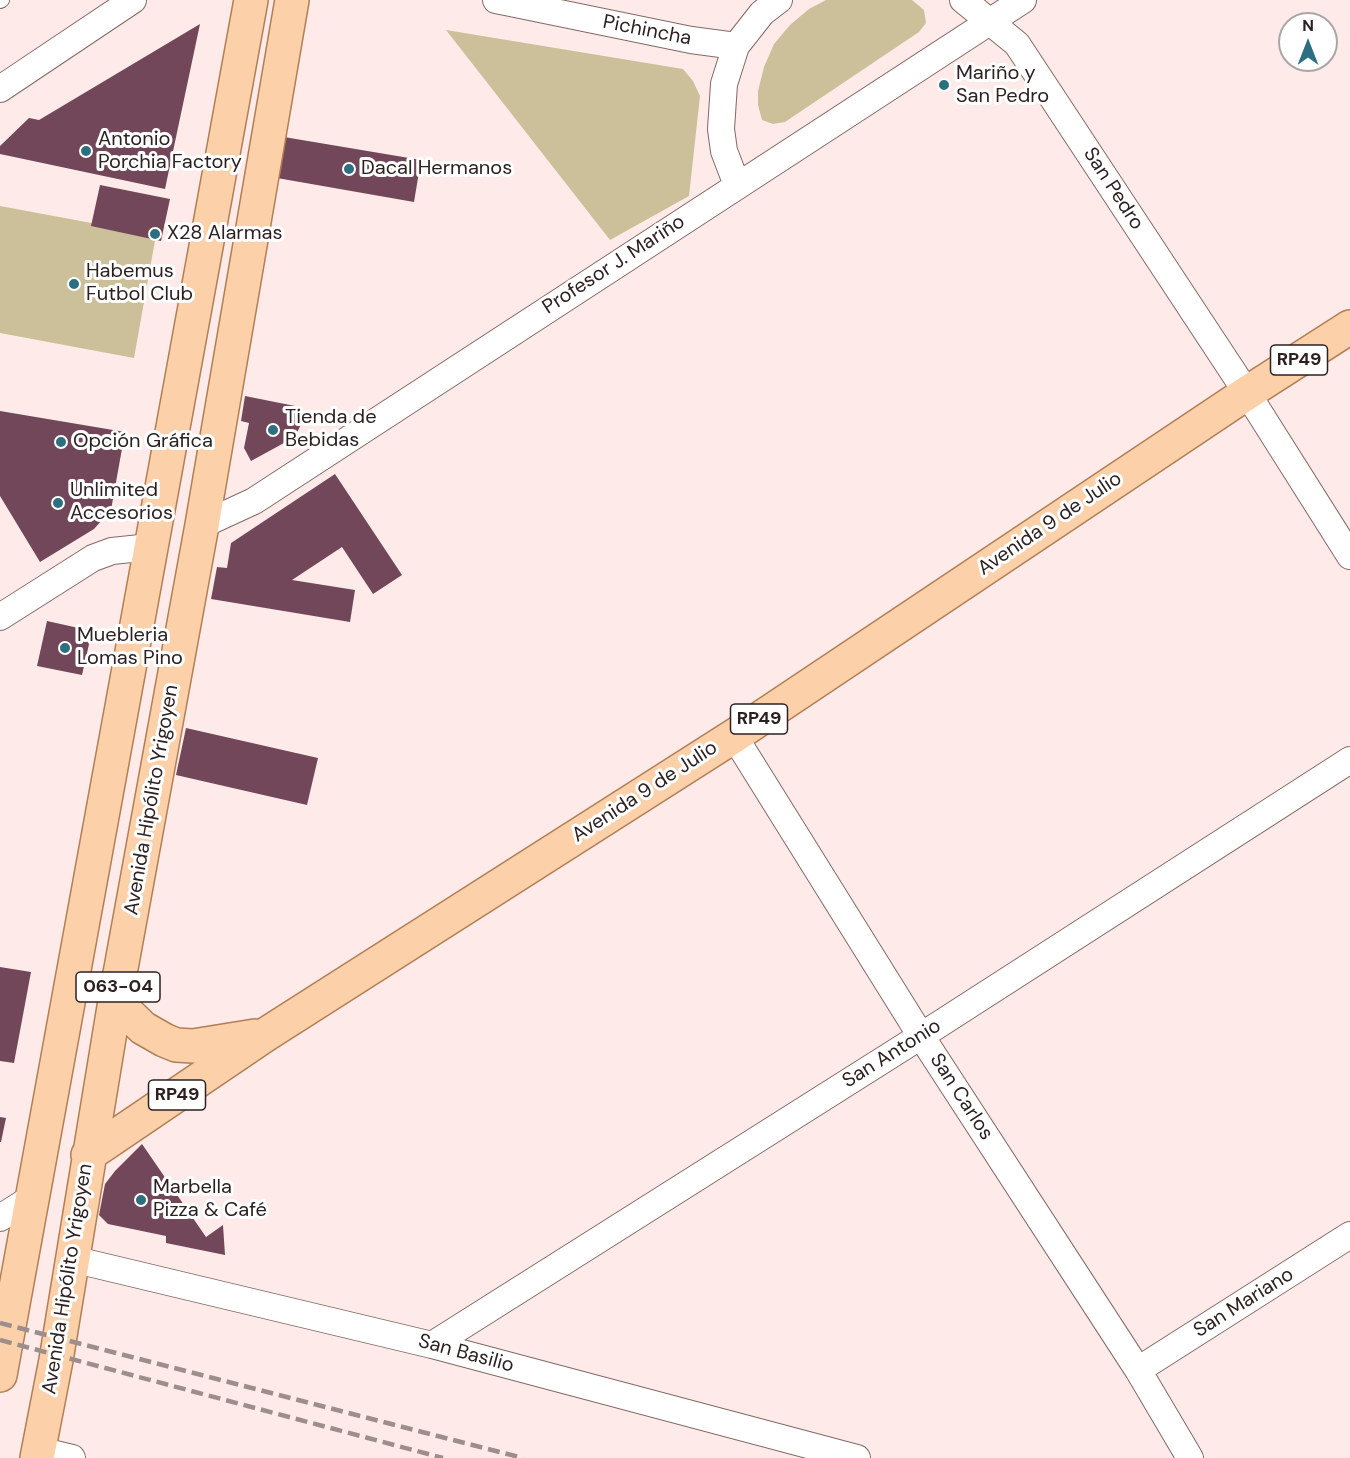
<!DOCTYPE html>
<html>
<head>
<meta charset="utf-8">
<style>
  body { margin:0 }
  #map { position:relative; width:1350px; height:1458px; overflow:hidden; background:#feebe9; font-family:"DM Sans",sans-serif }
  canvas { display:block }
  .north { position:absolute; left:1278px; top:12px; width:60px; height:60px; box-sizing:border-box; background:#fff; border:2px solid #aba6a6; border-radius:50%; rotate:0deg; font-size:16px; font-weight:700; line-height:24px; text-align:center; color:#2c2120 }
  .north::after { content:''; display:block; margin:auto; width:21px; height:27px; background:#2c6f80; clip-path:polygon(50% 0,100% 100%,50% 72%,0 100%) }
</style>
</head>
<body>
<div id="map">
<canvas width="1350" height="1458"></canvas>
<div class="north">N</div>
</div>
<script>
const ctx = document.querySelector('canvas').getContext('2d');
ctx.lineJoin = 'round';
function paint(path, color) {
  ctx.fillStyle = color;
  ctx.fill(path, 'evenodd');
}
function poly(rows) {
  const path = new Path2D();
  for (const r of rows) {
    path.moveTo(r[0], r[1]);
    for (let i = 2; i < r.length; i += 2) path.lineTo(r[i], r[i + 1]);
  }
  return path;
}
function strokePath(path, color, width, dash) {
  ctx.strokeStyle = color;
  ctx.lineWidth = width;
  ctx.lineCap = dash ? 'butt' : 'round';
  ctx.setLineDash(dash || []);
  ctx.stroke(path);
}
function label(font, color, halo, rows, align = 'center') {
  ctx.font = font + ' "DM Sans",sans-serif';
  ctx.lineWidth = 6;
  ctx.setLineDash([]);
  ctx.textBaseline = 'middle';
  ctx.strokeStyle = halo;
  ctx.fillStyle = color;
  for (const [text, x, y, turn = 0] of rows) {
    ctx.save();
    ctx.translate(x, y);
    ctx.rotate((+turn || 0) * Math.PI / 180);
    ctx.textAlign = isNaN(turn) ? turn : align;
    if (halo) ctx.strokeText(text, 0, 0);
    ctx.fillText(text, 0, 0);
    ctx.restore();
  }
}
const green = poly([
  [826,0,912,0,924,10,926,23,919,32,785,122,773,124,762,120,758,105,758,91,764,67,774,44,790,25,809,9],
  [446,30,683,69,693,81,700,96,689,196,610,240],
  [0,206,156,235,134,358,0,333]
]);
const building = poly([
  [200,24,165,189,0,154,0,146,29,118,39,120],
  [284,137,421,160,414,202,277,178],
  [100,185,170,199,161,241,91,226],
  [245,396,300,407,302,422,295,437,251,461,244,448,249,423,241,421],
  [0,411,125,432,111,510,94,529,40,562,0,496],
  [335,474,402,575,373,594,342,547,292,580,355,590,350,622,211,599,217,567,227,568,231,543],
  [47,621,92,631,82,675,37,666],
  [186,728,318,758,307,805,176,775],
  [0,967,31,972,14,1063,0,1061],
  [0,1117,6,1118,1,1142,0,1142],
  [142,1144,206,1237,223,1225,225,1255,166,1243,166,1236,108,1224,99,1215,105,1184,115,1171]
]);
const lane = poly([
  [0,1,2,0]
]);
const street = poly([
  [496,0,691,40,736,46],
  [963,0,1017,44,1247,393,1350,556],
  [0,89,133,0],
  [737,185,724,151,721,129,724,84,736,46,762,13,779,0],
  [202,525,254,501,1023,0],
  [0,617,93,558,112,551,150,547],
  [734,736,921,1036,1138,1370,1190,1458],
  [0,1218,33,1197],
  [72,1259,432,1345,857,1458],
  [432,1345,921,1036,1350,760],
  [1138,1370,1350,1235],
  [38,1450,72,1458]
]);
const primary = poly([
  [115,1001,143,1028,164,1040,176,1045,193,1046,255,1036],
  [88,1155,265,1035,734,736,1247,393,1350,327],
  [0,1375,251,0],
  [37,1458,56,1360,115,1001,202,525,292,0]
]);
const rail = poly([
  [0,1323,523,1458],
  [0,1340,443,1458]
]);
const markers = [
  [944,85,6,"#2c6f80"],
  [86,151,6,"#2c6f80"],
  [349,169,6,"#2c6f80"],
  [155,234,6,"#2c6f80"],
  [74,284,6,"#2c6f80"],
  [273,430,6,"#2c6f80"],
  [61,442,6,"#2c6f80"],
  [58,503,6,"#2c6f80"],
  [65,648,6,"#2c6f80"],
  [141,1200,6,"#2c6f80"]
];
const shields = [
  [1299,360,57],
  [759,719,57],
  [118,987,84],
  [177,1095,57]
];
const shieldNames = [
  ["RP49",1299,360],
  ["RP49",759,719],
  ["063-04",118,987],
  ["RP49",177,1095]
];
const streetNames = [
  ["Pichincha",647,31,11],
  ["San Pedro",1113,189,57],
  ["Profesor J. Mariño",614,265,-33],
  ["Avenida 9 de Julio",1050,524,-34],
  ["Avenida 9 de Julio",645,792,-33],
  ["Avenida Hipólito Yrigoyen",152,800,-80],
  ["San Antonio",892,1054,-32],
  ["San Carlos",961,1097,57],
  ["Avenida Hipólito Yrigoyen",68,1279,-81],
  ["San Mariano",1244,1303,-32],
  ["San Basilio",466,1354,15]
];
const poiNames = [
  ["Mariño y",956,74],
  ["San Pedro",956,97],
  ["Antonio",98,140],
  ["Porchia Factory",98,163],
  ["Dacal Hermanos",361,169],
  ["X28 Alarmas",167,234],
  ["Habemus",86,272],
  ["Futbol Club",86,295],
  ["Tienda de",285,418],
  ["Bebidas",285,441],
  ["Opción Gráfica",73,442],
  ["Unlimited",70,491],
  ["Accesorios",70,514],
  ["Muebleria",77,636],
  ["Lomas Pino",77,659],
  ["Marbella",153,1188],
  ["Pizza & Café",153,1211]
];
paint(green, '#cbc099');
paint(building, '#724759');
strokePath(lane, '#846965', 16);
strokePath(street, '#846965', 28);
strokePath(primary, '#b27e54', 36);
strokePath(lane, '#fff', 14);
strokePath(street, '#fff', 26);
strokePath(primary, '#fcd0a9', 33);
strokePath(rail, '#9d8e8c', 4.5, [12, 6]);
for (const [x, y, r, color] of markers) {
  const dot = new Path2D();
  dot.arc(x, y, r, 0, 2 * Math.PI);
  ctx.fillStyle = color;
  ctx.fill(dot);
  strokePath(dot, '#fff', 2);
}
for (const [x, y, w] of shields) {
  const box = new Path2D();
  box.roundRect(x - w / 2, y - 15, w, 30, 4.5);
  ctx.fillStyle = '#fff';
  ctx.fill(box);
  strokePath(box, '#2c2120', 1.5);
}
label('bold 18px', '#2c2120', null, shieldNames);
label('20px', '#2c2120', '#fff', streetNames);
label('20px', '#2c2120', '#fff', poiNames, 'left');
</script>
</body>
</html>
